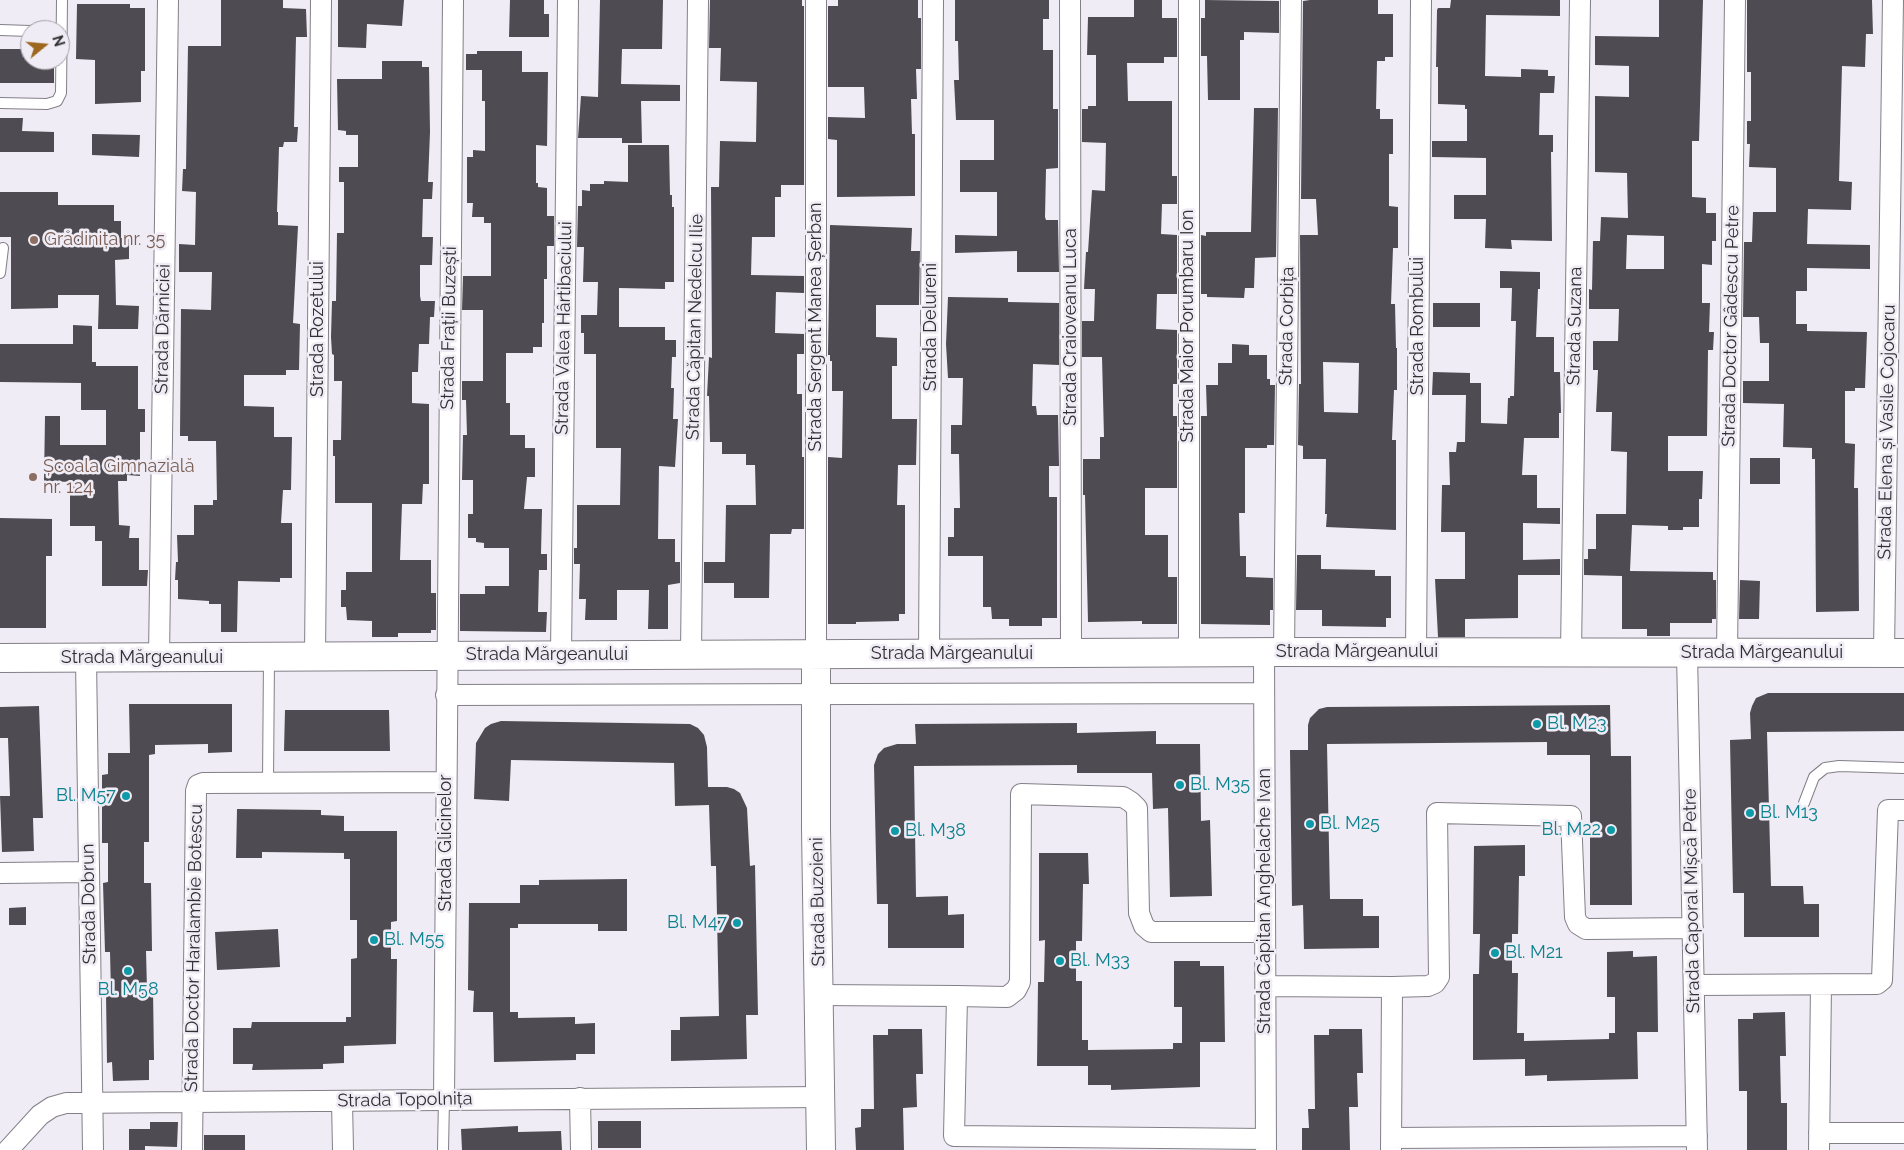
<!DOCTYPE html>
<html>
<head>
<meta charset="utf-8">
<style>
  body { margin:0 }
  #map { position:relative; width:1904px; height:1150px; overflow:hidden; background:#f0ecf5; font-family:Raleway,sans-serif }
  canvas { display:block }
  .north { position:absolute; left:20px; top:20px; width:50px; height:50px; box-sizing:border-box; background:#f0ecf5; border:1px solid #a3a0a7; border-radius:50%; rotate:73deg; font-size:14px; font-weight:700; line-height:20px; text-align:center; color:#302f32 }
  .north::after { content:''; display:block; margin:auto; width:18px; height:22px; background:#9d6720; clip-path:polygon(50% 0,100% 100%,50% 72%,0 100%) }
</style>
</head>
<body>
<div id="map">
<canvas width="1904" height="1150"></canvas>
<div class="north">N</div>
</div>
<script>
const ctx = document.querySelector('canvas').getContext('2d');
ctx.lineJoin = 'round';
function paint(path, color) {
  ctx.fillStyle = color;
  ctx.fill(path, 'evenodd');
}
function poly(rows) {
  const path = new Path2D();
  for (const r of rows) {
    path.moveTo(r[0], r[1]);
    for (let i = 2; i < r.length; i += 2) path.lineTo(r[i], r[i + 1]);
  }
  return path;
}
function strokePath(path, color, width, dash) {
  ctx.strokeStyle = color;
  ctx.lineWidth = width;
  ctx.lineCap = dash ? 'butt' : 'round';
  ctx.setLineDash(dash || []);
  ctx.stroke(path);
}
function label(font, color, halo, rows, align = 'center') {
  ctx.font = font + ' Raleway,sans-serif';
  ctx.lineWidth = 5;
  ctx.setLineDash([]);
  ctx.textBaseline = 'middle';
  ctx.strokeStyle = halo;
  ctx.fillStyle = color;
  for (const [text, x, y, turn = 0] of rows) {
    ctx.save();
    ctx.translate(x, y);
    ctx.rotate((+turn || 0) * Math.PI / 180);
    ctx.textAlign = isNaN(turn) ? turn : align;
    if (halo) ctx.strokeText(text, 0, 0);
    ctx.fillText(text, 0, 0);
    ctx.restore();
  }
}
const building = poly([
  [221,0,283,0,283,8,306,9,307,37,296,37,294,127,298,127,297,142,284,142,283,147,279,147,277,212,278,212,278,225,298,226,293,323,300,324,299,370,286,370,286,375,244,375,244,406,274,407,274,437,292,437,291,490,283,490,281,523,292,523,292,578,280,578,280,582,238,581,237,632,221,632,221,604,209,604,209,601,178,599,178,580,175,580,176,562,178,562,177,535,194,535,194,505,213,505,213,500,217,500,216,441,188,441,188,436,180,436,181,309,211,310,212,272,179,272,179,244,195,245,196,192,182,191,183,169,186,169,188,46,221,46],
  [338,0,404,0,402,26,367,24,366,48,338,47],
  [510,0,544,0,544,14,549,14,549,37,509,37],
  [600,0,663,0,662,49,622,49,621,84,680,85,680,101,641,101,642,143,622,143,622,138,578,138,581,96,598,97],
  [710,0,802,0,802,6,804,6,804,185,781,185,781,197,775,197,775,237,752,237,751,275,804,276,804,293,776,292,775,333,804,334,804,354,797,354,797,394,802,394,802,457,804,457,804,529,792,529,791,534,770,534,769,598,734,598,734,583,704,583,704,562,725,562,726,505,756,505,755,465,746,465,746,454,722,454,722,442,710,442,709,396,707,396,709,357,712,358,711,187,719,187,720,141,756,142,757,82,720,81,721,48,709,48],
  [838,0,918,0,918,18,921,18,921,69,916,69,917,99,911,99,912,134,915,134,915,196,837,197,837,140,828,139,828,117,865,118,864,87,828,87,828,6,838,6],
  [955,0,1049,0,1049,19,1043,19,1043,50,1053,50,1053,109,1058,109,1058,168,1046,169,1045,217,1046,220,1058,220,1059,272,1017,272,1017,251,955,253,955,235,997,236,997,192,960,192,960,160,994,160,994,120,956,120,954,80,959,80,958,41,955,41],
  [1134,0,1162,0,1162,18,1177,18,1177,57,1164,57,1164,63,1127,63,1128,101,1172,101,1172,176,1177,176,1177,204,1162,204,1161,234,1177,235,1177,294,1157,294,1156,329,1177,330,1177,384,1173,384,1173,416,1177,416,1177,488,1145,488,1145,535,1168,535,1168,577,1177,577,1177,624,1142,624,1142,621,1088,622,1085,495,1083,495,1083,459,1100,459,1100,437,1104,437,1102,357,1082,357,1082,321,1094,321,1095,289,1084,289,1086,252,1088,252,1092,190,1105,191,1106,143,1082,142,1082,109,1088,109,1088,106,1096,106,1096,55,1087,55,1088,17,1134,17],
  [1205,0,1279,1,1279,33,1244,32,1244,40,1240,40,1240,100,1208,100,1207,56,1201,56,1201,18,1205,18],
  [1310,0,1378,0,1378,14,1393,14,1393,57,1385,57,1385,61,1377,61,1376,109,1380,109,1380,119,1393,119,1393,154,1389,154,1389,206,1398,207,1398,248,1393,248,1391,304,1395,304,1396,348,1397,348,1397,390,1394,390,1392,440,1396,440,1396,530,1326,527,1327,514,1325,514,1326,459,1303,459,1303,446,1298,445,1299,384,1301,384,1300,235,1318,235,1316,199,1301,199,1303,1],
  [1323,362,1359,363,1358,413,1324,412],
  [1451,0,1560,0,1560,16,1486,15,1485,76,1521,77,1521,69,1548,70,1548,76,1555,76,1554,93,1540,93,1539,135,1553,135,1553,152,1551,152,1552,241,1511,240,1512,249,1485,248,1486,219,1454,219,1454,195,1486,195,1486,158,1432,157,1432,141,1467,141,1467,109,1465,109,1465,105,1438,104,1438,67,1436,67,1437,10,1438,8,1450,8],
  [1659,0,1703,0,1699,141,1692,141,1692,197,1706,198,1706,213,1716,213,1716,241,1712,241,1712,265,1702,264,1702,303,1710,303,1709,332,1714,332,1713,350,1708,350,1707,436,1668,436,1668,471,1703,471,1702,499,1699,499,1699,527,1683,527,1683,530,1668,530,1668,526,1632,525,1630,571,1713,572,1713,580,1716,580,1716,619,1712,619,1712,623,1670,623,1670,636,1647,636,1647,629,1622,629,1622,576,1584,575,1584,559,1588,559,1588,549,1596,549,1596,514,1626,514,1627,452,1611,451,1612,412,1596,412,1598,370,1593,370,1593,341,1618,341,1619,309,1589,309,1589,289,1592,290,1593,241,1600,241,1601,217,1628,218,1627,173,1595,172,1595,96,1629,97,1629,66,1595,65,1595,36,1659,37],
  [1627,235,1664,236,1664,269,1626,269],
  [1747,0,1872,0,1873,34,1866,34,1865,67,1842,66,1839,181,1852,182,1851,210,1808,209,1807,244,1870,245,1870,269,1807,268,1807,291,1796,291,1796,324,1807,324,1807,331,1867,332,1865,388,1855,388,1855,391,1845,391,1845,443,1855,444,1854,488,1858,488,1859,611,1816,612,1815,459,1812,459,1812,448,1783,447,1784,404,1743,403,1743,381,1769,381,1769,343,1760,343,1759,317,1743,317,1744,242,1752,242,1753,212,1776,212,1776,168,1749,167,1750,144,1747,144,1747,121,1751,121,1751,72,1747,72],
  [77,4,130,4,130,8,145,8,145,71,141,71,141,102,95,104,95,60,76,59],
  [0,49,30,49,30,60,54,60,54,83,0,83],
  [477,51,522,51,522,72,548,72,547,146,536,145,536,183,538,183,538,187,547,188,547,216,554,216,554,246,547,246,547,279,544,279,544,323,542,323,542,347,533,347,533,353,506,353,506,403,510,403,510,435,525,435,525,448,535,448,535,477,527,477,524,509,542,509,541,554,547,554,547,570,539,570,538,612,547,612,546,632,460,631,460,594,485,594,485,586,509,586,509,548,484,548,484,543,476,542,476,538,468,538,468,514,473,514,473,480,462,480,463,435,467,435,466,400,462,400,462,381,483,381,483,310,462,310,463,276,491,276,491,223,484,223,484,217,472,217,473,203,467,203,467,157,473,157,473,150,485,151,485,101,482,101,482,70,466,70,466,54,477,54],
  [382,61,422,61,422,67,429,67,430,132,428,182,433,182,432,199,423,199,422,237,433,237,432,265,420,265,420,296,421,301,435,301,434,317,430,317,429,344,419,344,418,372,412,372,412,403,429,404,429,484,423,484,422,504,402,504,400,560,431,560,431,593,436,593,436,630,431,630,431,633,398,633,398,637,372,637,372,621,347,620,346,607,341,607,341,590,346,590,346,572,372,572,372,503,335,503,335,456,333,456,333,440,341,440,342,381,334,381,334,355,332,354,331,337,332,301,336,301,337,233,344,233,344,182,339,182,339,167,358,167,358,135,346,135,346,131,338,130,337,79,382,79],
  [1254,108,1278,108,1276,257,1255,258,1254,288,1245,288,1244,298,1207,297,1207,294,1201,294,1201,235,1206,236,1206,232,1251,232],
  [0,118,23,118,22,131,54,132,54,152,0,152],
  [92,134,140,135,139,157,92,155],
  [628,145,669,145,670,195,672,195,672,207,674,207,674,282,665,282,665,289,619,288,619,327,665,327,665,340,676,340,676,357,672,357,671,388,674,388,673,419,678,419,675,467,659,466,658,539,675,539,675,562,680,562,680,583,668,585,668,629,648,629,649,590,617,590,617,620,585,620,586,599,579,599,580,564,574,564,574,548,577,548,577,505,620,505,621,448,596,448,596,354,584,354,584,333,581,333,581,315,597,315,598,282,583,282,584,247,577,247,578,206,582,206,582,190,590,191,590,184,604,184,604,181,628,182],
  [0,192,58,192,58,205,114,205,114,221,121,221,121,238,129,238,129,259,115,260,116,305,139,306,138,329,98,329,99,295,58,295,58,308,11,309,11,237,0,237],
  [830,225,912,228,911,251,920,251,919,305,876,305,876,337,897,338,897,366,892,366,892,419,917,419,916,465,898,465,897,505,905,505,905,614,899,614,899,621,856,622,856,624,828,624,828,457,842,458,843,391,832,391,832,361,830,361,830,355,828,355],
  [1500,271,1540,272,1540,289,1538,289,1536,337,1554,337,1554,372,1560,372,1561,413,1559,413,1559,438,1524,438,1522,475,1537,475,1537,508,1560,508,1560,524,1523,523,1523,560,1560,559,1560,575,1518,575,1518,618,1465,619,1465,637,1438,637,1435,579,1465,579,1465,532,1441,532,1442,485,1450,485,1449,452,1456,452,1457,442,1465,442,1466,395,1432,395,1433,372,1470,373,1470,383,1481,383,1481,423,1507,424,1508,398,1510,398,1510,396,1514,396,1516,321,1511,321,1512,288,1500,288],
  [948,297,1008,298,1008,302,1059,303,1059,365,1033,364,1032,406,1036,406,1037,415,1058,415,1059,466,1049,466,1049,497,1057,497,1057,618,1042,618,1042,626,1009,626,1009,619,992,619,991,607,983,607,983,556,948,556,948,537,954,537,954,508,960,508,959,454,951,454,951,425,962,425,963,378,948,378,946,344],
  [1433,303,1480,303,1480,327,1433,327],
  [73,325,92,326,92,362,96,362,96,366,138,366,138,409,145,409,145,432,140,432,140,476,127,475,127,481,118,481,119,525,130,526,129,538,139,538,139,570,148,570,147,586,102,586,102,541,95,541,95,526,70,526,70,482,44,481,45,416,60,416,60,445,106,445,106,410,81,410,81,383,0,382,0,344,73,344],
  [1232,344,1249,345,1249,355,1267,355,1267,379,1270,379,1270,385,1275,385,1274,445,1267,445,1267,448,1245,448,1245,513,1239,513,1240,556,1246,556,1246,577,1273,578,1273,610,1270,610,1270,625,1201,624,1201,416,1207,416,1206,385,1218,385,1218,363,1232,363],
  [1750,458,1780,458,1780,484,1750,484],
  [0,518,52,519,52,556,46,556,46,628,0,628],
  [1297,555,1321,555,1321,569,1375,570,1375,576,1391,576,1391,618,1386,618,1386,627,1322,626,1322,610,1296,610],
  [1740,580,1760,581,1759,619,1739,619],
  [1768,693,1904,693,1904,731,1767,732,1771,886,1803,886,1804,904,1819,904,1819,937,1744,937,1744,893,1733,893,1730,740,1751,739,1750,713,1752,706,1756,698],
  [129,704,232,704,232,752,208,753,208,744,155,745,155,754,149,755,149,842,144,842,144,883,151,883,152,951,146,951,147,990,153,990,154,1060,149,1060,149,1080,113,1081,112,1062,107,1063,106,993,111,993,110,952,105,952,103,883,108,882,108,843,102,843,102,775,108,774,108,753,130,753],
  [1610,705,1611,756,1631,756,1632,905,1590,905,1590,755,1547,755,1547,742,1327,744,1330,899,1363,899,1363,916,1379,916,1379,948,1304,949,1303,905,1292,906,1290,750,1308,750,1308,725,1310,718,1319,709,1327,707],
  [39,706,43,818,33,818,34,851,2,852,0,796,10,796,8,738,0,738,0,707],
  [285,710,389,710,390,751,284,751],
  [501,721,690,724,698,728,704,735,707,747,708,787,727,787,734,789,740,793,747,808,750,866,755,865,758,1015,746,1015,747,1059,671,1061,671,1030,680,1030,680,1017,719,1016,716,866,711,866,709,805,675,806,674,763,511,760,509,801,474,799,476,743,485,728,491,724],
  [1077,723,1077,733,1156,731,1156,744,1200,744,1201,821,1210,820,1212,896,1170,897,1168,808,1153,809,1152,773,1077,773,1077,765,914,766,916,897,948,896,948,915,964,914,964,948,888,948,888,904,877,904,874,765,878,754,884,748,897,744,916,744,915,724],
  [237,809,321,810,321,815,344,816,344,831,397,831,397,921,391,922,391,959,397,959,396,1044,344,1046,344,1063,323,1064,323,1069,252,1070,253,1064,233,1064,233,1028,251,1028,252,1022,346,1022,346,1017,351,1017,351,959,357,958,357,920,350,920,350,859,344,859,344,853,262,852,262,858,236,858],
  [1525,845,1525,876,1519,876,1518,934,1512,934,1512,973,1518,973,1517,1033,1524,1033,1524,1041,1609,1039,1609,1033,1615,1033,1615,997,1607,997,1607,952,1633,951,1633,957,1657,956,1658,1032,1637,1032,1638,1079,1547,1081,1547,1075,1525,1076,1525,1059,1473,1060,1473,974,1479,974,1480,934,1473,934,1474,846],
  [1039,853,1088,853,1089,884,1083,884,1082,941,1076,941,1076,981,1082,981,1082,1040,1088,1040,1088,1050,1173,1049,1173,1043,1182,1043,1182,1007,1174,1007,1174,961,1200,961,1200,966,1224,966,1225,1042,1200,1042,1200,1087,1111,1090,1111,1085,1088,1085,1088,1066,1037,1066,1038,982,1044,982,1045,940,1039,941],
  [627,879,627,931,598,931,598,924,518,924,518,928,510,928,510,1012,518,1012,518,1018,575,1017,575,1024,595,1023,595,1054,576,1054,576,1060,494,1062,493,1012,473,1012,474,991,468,990,469,903,520,903,520,885,539,885,539,880],
  [26,907,26,925,9,925,9,908],
  [278,929,280,967,217,970,215,932],
  [1785,1012,1786,1056,1780,1056,1781,1103,1787,1103,1787,1150,1747,1150,1747,1091,1739,1091,1738,1019,1753,1019,1753,1013],
  [888,1029,922,1029,923,1074,916,1074,917,1107,903,1108,904,1150,856,1150,855,1128,861,1127,861,1109,874,1109,873,1035,888,1035],
  [1329,1029,1362,1029,1363,1073,1357,1073,1358,1107,1349,1107,1350,1150,1302,1150,1302,1128,1309,1128,1308,1109,1315,1109,1314,1035,1329,1035],
  [598,1121,641,1121,641,1148,598,1148],
  [150,1122,178,1122,177,1147,145,1146,145,1150,129,1150,129,1129,150,1129],
  [518,1126,518,1132,561,1131,562,1150,462,1150,461,1129],
  [204,1135,245,1135,245,1150,204,1150]
]);
const lane = poly([
  [0,30,30,31],
  [0,103,47,104,57,101,61,93,62,0],
  [0,273,3,248],
  [268,782,269,658],
  [1804,803,1814,777,1825,768,1839,766,1904,768],
  [443,1150,444,1099]
]);
const street = poly([
  [1070,0,1071,654],
  [1264,652,1266,1150],
  [1284,652,1291,0],
  [1189,653,1189,0],
  [1416,653,1421,0],
  [1571,653,1580,0],
  [1687,653,1697,1150],
  [1727,653,1735,0],
  [1884,653,1893,0],
  [691,654,698,0],
  [816,654,816,0],
  [929,654,933,0],
  [561,656,568,0],
  [159,657,168,0],
  [315,657,321,0],
  [86,658,93,1150],
  [446,695,1264,693],
  [0,873,89,872],
  [1265,932,1151,932,1144,926,1139,913,1137,808,1131,802,1123,797,1021,794,1020,982,1016,990,1007,997,957,996,954,1136,1266,1139],
  [1694,985,1877,984,1882,980,1888,810,1904,810],
  [1266,986,1392,987,1428,986,1435,983,1439,977,1437,813,1571,816,1575,917,1578,924,1586,929,1693,928],
  [819,995,957,996],
  [580,1098,581,1150],
  [444,1099,453,0],
  [342,1101,343,1150],
  [1819,1133,1904,1133],
  [1391,1138,1697,1136],
  [8,1150,40,1115,52,1107,66,1103,821,1097],
  [192,1150,196,791,198,785,203,783,446,782],
  [1391,1150,1392,987],
  [1819,1150,1821,985]
]);
const secondary = poly([
  [816,654,816,828,821,1150],
  [0,658,1284,652,1904,653]
]);
const markers = [
  [34,240,5,"#8d6e63"],
  [33,477,5,"#8d6e63"],
  [1537,724,5,"#0f9aa8"],
  [1180,785,5,"#0f9aa8"],
  [126,796,5,"#0f9aa8"],
  [1750,813,5,"#0f9aa8"],
  [1310,824,5,"#0f9aa8"],
  [1611,830,5,"#0f9aa8"],
  [895,831,5,"#0f9aa8"],
  [737,923,5,"#0f9aa8"],
  [374,940,5,"#0f9aa8"],
  [1495,953,5,"#0f9aa8"],
  [1060,961,5,"#0f9aa8"],
  [128,971,5,"#0f9aa8"]
];
const educationNames = [
  ["Grădinița nr. 35",44,240],
  ["Școala Gimnazială",43,467],
  ["nr. 124",43,488]
];
const streetNames = [
  ["Strada Maior Porumbaru Ion",1188,326,-90],
  ["Strada Corbița",1287,326,-89],
  ["Strada Rombului",1418,326,-90],
  ["Strada Suzana",1575,326,-89],
  ["Strada Doctor Gâdescu Petre",1731,326,-89],
  ["Strada Căpitan Nedelcu Ilie",695,327,-89],
  ["Strada Sergent Manea Șerban",816,327,-90],
  ["Strada Delureni",931,327,-90],
  ["Strada Craioveanu Luca",1071,327,-90],
  ["Strada Frații Buzești",449,328,-89],
  ["Strada Valea Hârtibaciului",564,328,-89],
  ["Strada Dărniciei",163,329,-89],
  ["Strada Rozetului",318,329,-90],
  ["Strada Elena și Vasile Cojocaru",1887,432,-89],
  ["Strada Mărgeanului",1357,652],
  ["Strada Mărgeanului",1762,653],
  ["Strada Mărgeanului",952,654],
  ["Strada Mărgeanului",547,655],
  ["Strada Mărgeanului",142,658],
  ["Strada Glicinelor",446,843,-90],
  ["Strada Căpitan Anghelache Ivan",1265,901,-90],
  ["Strada Caporal Mișcă Petre",1692,901,-91],
  ["Strada Buzoieni",818,902,-91],
  ["Strada Dobrun",89,904,-91],
  ["Strada Doctor Haralambie Botescu",194,948,-89],
  ["Strada Topolnița",405,1100,-1]
];
const cultureNames = [
  ["Bl. M23",1547,724],
  ["Bl. M35",1190,785],
  ["Bl. M57",116,796,"right"],
  ["Bl. M13",1760,813],
  ["Bl. M25",1320,824],
  ["Bl. M22",1601,830,"right"],
  ["Bl. M38",905,831],
  ["Bl. M47",727,923,"right"],
  ["Bl. M55",384,940],
  ["Bl. M21",1505,953],
  ["Bl. M33",1070,961],
  ["Bl. M58",128,990,"center"]
];
paint(building, '#4e4b52');
strokePath(lane, '#837f87', 12);
strokePath(street, '#837f87', 22);
strokePath(secondary, '#837f87', 30);
strokePath(lane, '#fff', 10);
strokePath(street, '#fff', 20);
strokePath(secondary, '#fff', 28);
for (const [x, y, r, color] of markers) {
  const dot = new Path2D();
  dot.arc(x, y, r, 0, 2 * Math.PI);
  ctx.fillStyle = color;
  ctx.fill(dot);
  strokePath(dot, '#f0ecf5', 2);
}
label('18px', '#785e54', '#f0ecf5', educationNames, 'left');
label('18px', '#302f32', '#f0ecf5', streetNames);
label('18px', '#0d838f', '#f0ecf5', cultureNames, 'left');
</script>
</body>
</html>
